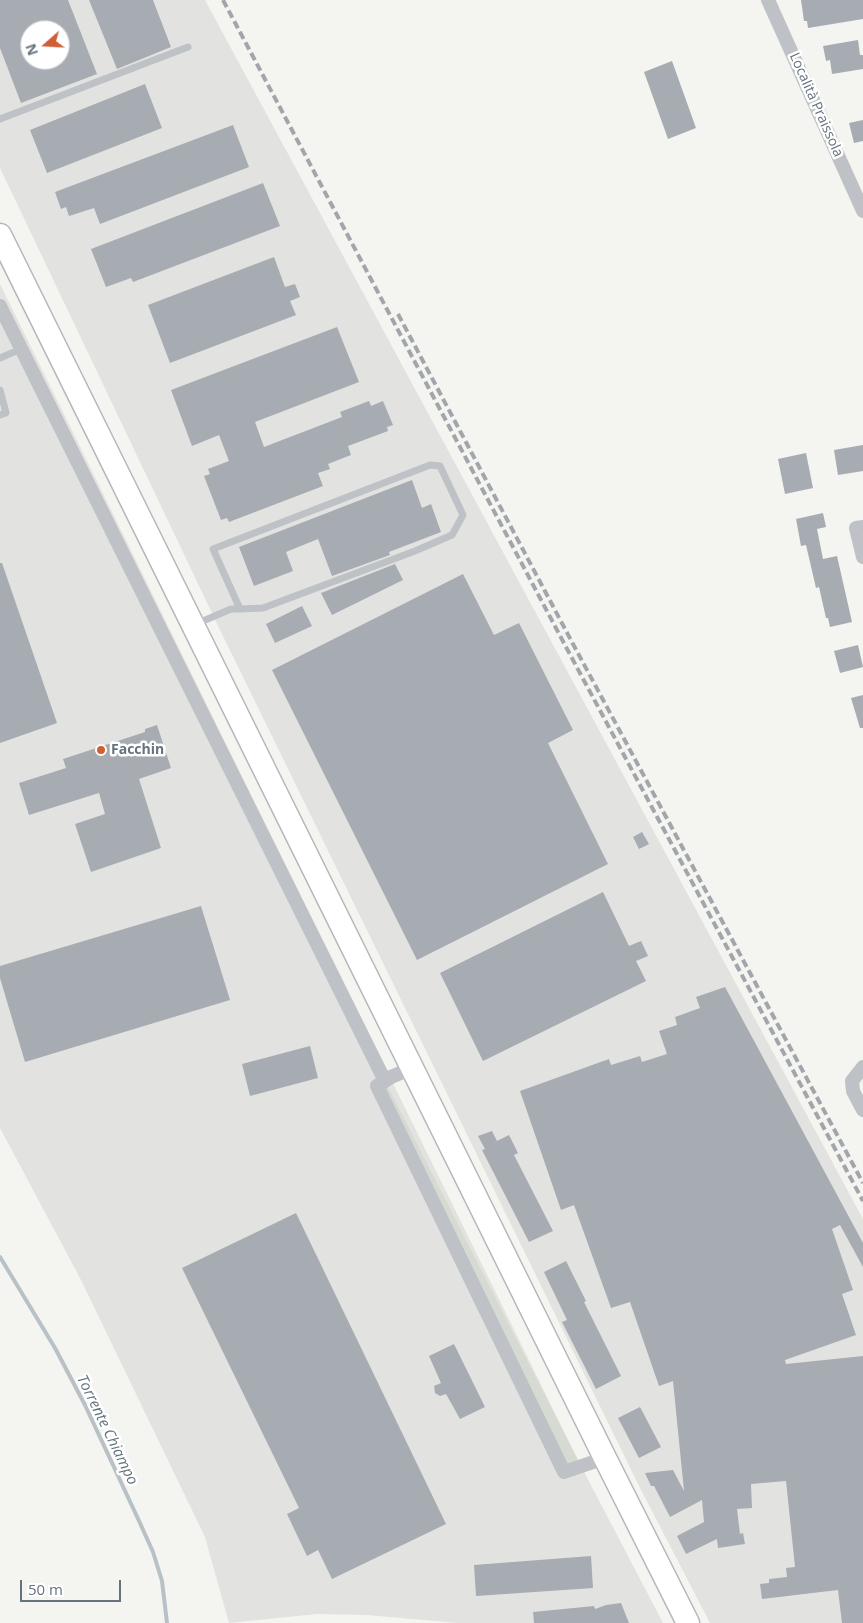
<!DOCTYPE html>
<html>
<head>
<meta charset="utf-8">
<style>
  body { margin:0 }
  #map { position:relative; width:863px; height:1623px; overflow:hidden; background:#f4f4f1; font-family:"Open Sans",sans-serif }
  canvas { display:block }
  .north { position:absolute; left:20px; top:20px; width:50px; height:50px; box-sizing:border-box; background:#fff; border:1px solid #c2c7cc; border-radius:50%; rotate:251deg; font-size:14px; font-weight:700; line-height:20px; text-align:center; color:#66737f }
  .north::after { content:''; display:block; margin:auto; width:18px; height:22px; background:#d05f35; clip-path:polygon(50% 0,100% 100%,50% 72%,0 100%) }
  .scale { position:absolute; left:20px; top:1580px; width:101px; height:22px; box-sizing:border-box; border:2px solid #66737f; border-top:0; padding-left:6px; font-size:15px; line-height:18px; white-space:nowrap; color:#66737f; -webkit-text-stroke:4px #fff; paint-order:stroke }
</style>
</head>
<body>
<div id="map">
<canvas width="863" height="1623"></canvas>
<div class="north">N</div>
<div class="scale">50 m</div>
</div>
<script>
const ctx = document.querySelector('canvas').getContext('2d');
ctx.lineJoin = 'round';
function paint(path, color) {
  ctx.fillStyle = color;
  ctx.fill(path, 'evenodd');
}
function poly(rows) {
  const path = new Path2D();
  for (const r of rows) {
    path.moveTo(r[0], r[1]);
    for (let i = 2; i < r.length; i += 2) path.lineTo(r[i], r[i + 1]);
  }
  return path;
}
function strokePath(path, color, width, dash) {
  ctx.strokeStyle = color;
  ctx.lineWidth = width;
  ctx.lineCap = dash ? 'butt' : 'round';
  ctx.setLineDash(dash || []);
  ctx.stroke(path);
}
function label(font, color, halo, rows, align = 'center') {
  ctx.font = font + ' "Open Sans",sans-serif';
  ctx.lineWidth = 5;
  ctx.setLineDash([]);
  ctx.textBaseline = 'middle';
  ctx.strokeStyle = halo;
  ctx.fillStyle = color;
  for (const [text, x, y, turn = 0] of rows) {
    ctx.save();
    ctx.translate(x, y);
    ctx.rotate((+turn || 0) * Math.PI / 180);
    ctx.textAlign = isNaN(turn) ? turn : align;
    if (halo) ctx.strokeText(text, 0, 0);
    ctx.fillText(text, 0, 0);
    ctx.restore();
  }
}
const built = poly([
  [0,0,205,0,863,1219,863,1623,710,1623,641,1490,221,632,0,168],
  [30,30,60,30,60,60,30,60],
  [0,284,581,1466,663,1623,458,1623,367,1615,317,1614,229,1623,205,1537,81,1280,0,1128]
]);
const green = poly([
  [385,1081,581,1466,564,1472,377,1086]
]);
const stream = poly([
  [0,1257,55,1348,85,1405,140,1523,153,1552,162,1581,167,1623]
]);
const building = poly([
  [0,0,68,0,97,74,21,103,0,48],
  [30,30,60,30,60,60,30,60],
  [89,0,153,0,171,47,117,69],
  [801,0,863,0,863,19,808,28,807,21,804,21],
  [858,40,860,55,863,55,863,69,832,74,830,60,826,61,823,46],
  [672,61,696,128,668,139,644,72],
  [145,84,162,128,47,173,30,130],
  [863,120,863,141,854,143,849,123],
  [233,125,249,167,100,224,94,208,69,216,66,207,61,209,55,192],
  [263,183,280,226,133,282,131,278,106,287,91,249],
  [274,257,285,287,295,284,300,297,290,301,296,315,170,363,148,305],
  [337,327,359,382,255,422,264,447,342,417,340,412,369,401,371,406,383,401,393,425,387,427,388,431,348,446,351,455,328,464,330,469,318,473,323,486,229,522,227,518,221,520,204,476,210,474,208,469,229,461,219,435,192,446,171,390],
  [863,445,863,471,838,475,834,450],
  [806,453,813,488,785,494,778,459],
  [412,480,422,508,431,504,441,532,389,552,390,555,332,576,318,539,286,552,293,571,254,586,239,547],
  [823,513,826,527,817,529,823,559,837,556,852,622,830,627,828,618,826,618,819,587,816,588,806,545,801,546,796,519],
  [0,563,2,563,57,723,0,743],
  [395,564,403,580,332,615,321,593],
  [463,574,494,635,519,623,573,730,548,743,608,864,417,960,272,670],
  [302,606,312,626,275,643,266,624],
  [858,645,863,667,840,673,834,651],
  [863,695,863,728,860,728,851,698],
  [157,725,171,768,139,779,161,848,91,872,75,824,105,814,99,793,29,815,19,783,66,768,63,759,145,732,145,729],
  [642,832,649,844,639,849,633,837],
  [603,892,629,946,641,941,648,956,636,961,646,981,483,1061,440,973],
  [201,906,230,1000,25,1062,0,978,0,966],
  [725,987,863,1243,863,1267,840,1225,832,1229,853,1290,842,1294,856,1335,785,1360,786,1364,863,1356,863,1623,842,1623,838,1590,762,1599,760,1584,769,1583,769,1579,787,1577,786,1568,795,1567,786,1481,751,1484,752,1508,737,1509,740,1534,743,1533,745,1544,718,1548,717,1539,686,1554,677,1536,704,1522,702,1500,670,1517,654,1486,651,1486,645,1473,673,1470,684,1491,673,1381,659,1386,630,1302,611,1308,574,1205,561,1210,520,1091,609,1059,611,1065,640,1056,642,1062,667,1054,659,1031,677,1025,675,1017,700,1008,696,997],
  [310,1046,318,1078,250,1096,242,1064],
  [492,1131,497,1141,509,1135,518,1153,514,1155,553,1231,529,1242,482,1150,485,1149,478,1136],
  [296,1213,446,1524,332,1579,318,1550,307,1556,287,1514,299,1508,182,1268],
  [566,1261,586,1301,584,1302,621,1376,596,1389,562,1322,567,1320,544,1272],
  [454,1344,485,1407,460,1419,446,1394,440,1396,435,1393,434,1386,441,1383,429,1356],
  [640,1407,661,1447,639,1458,618,1418],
  [591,1556,593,1588,476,1596,474,1565],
  [621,1603,629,1623,534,1623,533,1612,594,1606,595,1609,606,1605]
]);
const service = poly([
  [0,119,188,47],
  [0,358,21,349],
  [0,390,6,413,0,415],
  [196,624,231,609,240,609,263,608,415,551,452,535,463,515,440,466,430,465,213,549,240,609]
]);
const minor = poly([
  [768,0,863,211],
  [0,306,385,1081],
  [863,527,856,528,863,557],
  [863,1067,852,1081,853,1091,863,1110],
  [412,1068,391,1077,377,1086,564,1472,605,1458]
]);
const primary = poly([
  [0,235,605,1458,688,1623]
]);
const rail = poly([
  [223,0,566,647,863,1201],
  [398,314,573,644,863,1183]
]);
const markers = [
  [101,750,5,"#d05f35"]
];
const streetNames = [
  ["Località Praissola",816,105,66]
];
const poiNames = [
  ["Facchin",111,750]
];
const waterNames = [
  ["Torrente Chiampo",107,1430,64]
];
paint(built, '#e2e3e1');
paint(green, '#d5dbd2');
strokePath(stream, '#b8c1c6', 4);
paint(building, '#a6acb1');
strokePath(primary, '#b4b7ba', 25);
strokePath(service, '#bec1c5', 7);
strokePath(minor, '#bec1c5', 14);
strokePath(primary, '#fff', 22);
strokePath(rail, '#a2a6ab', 4, [8, 4]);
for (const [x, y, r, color] of markers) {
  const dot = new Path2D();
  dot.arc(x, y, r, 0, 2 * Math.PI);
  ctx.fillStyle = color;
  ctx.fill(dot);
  strokePath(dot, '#fff', 2);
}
label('14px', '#66737f', '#fff', streetNames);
label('bold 14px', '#66737f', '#fff', poiNames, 'left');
label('italic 15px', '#62747c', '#fff', waterNames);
</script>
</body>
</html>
